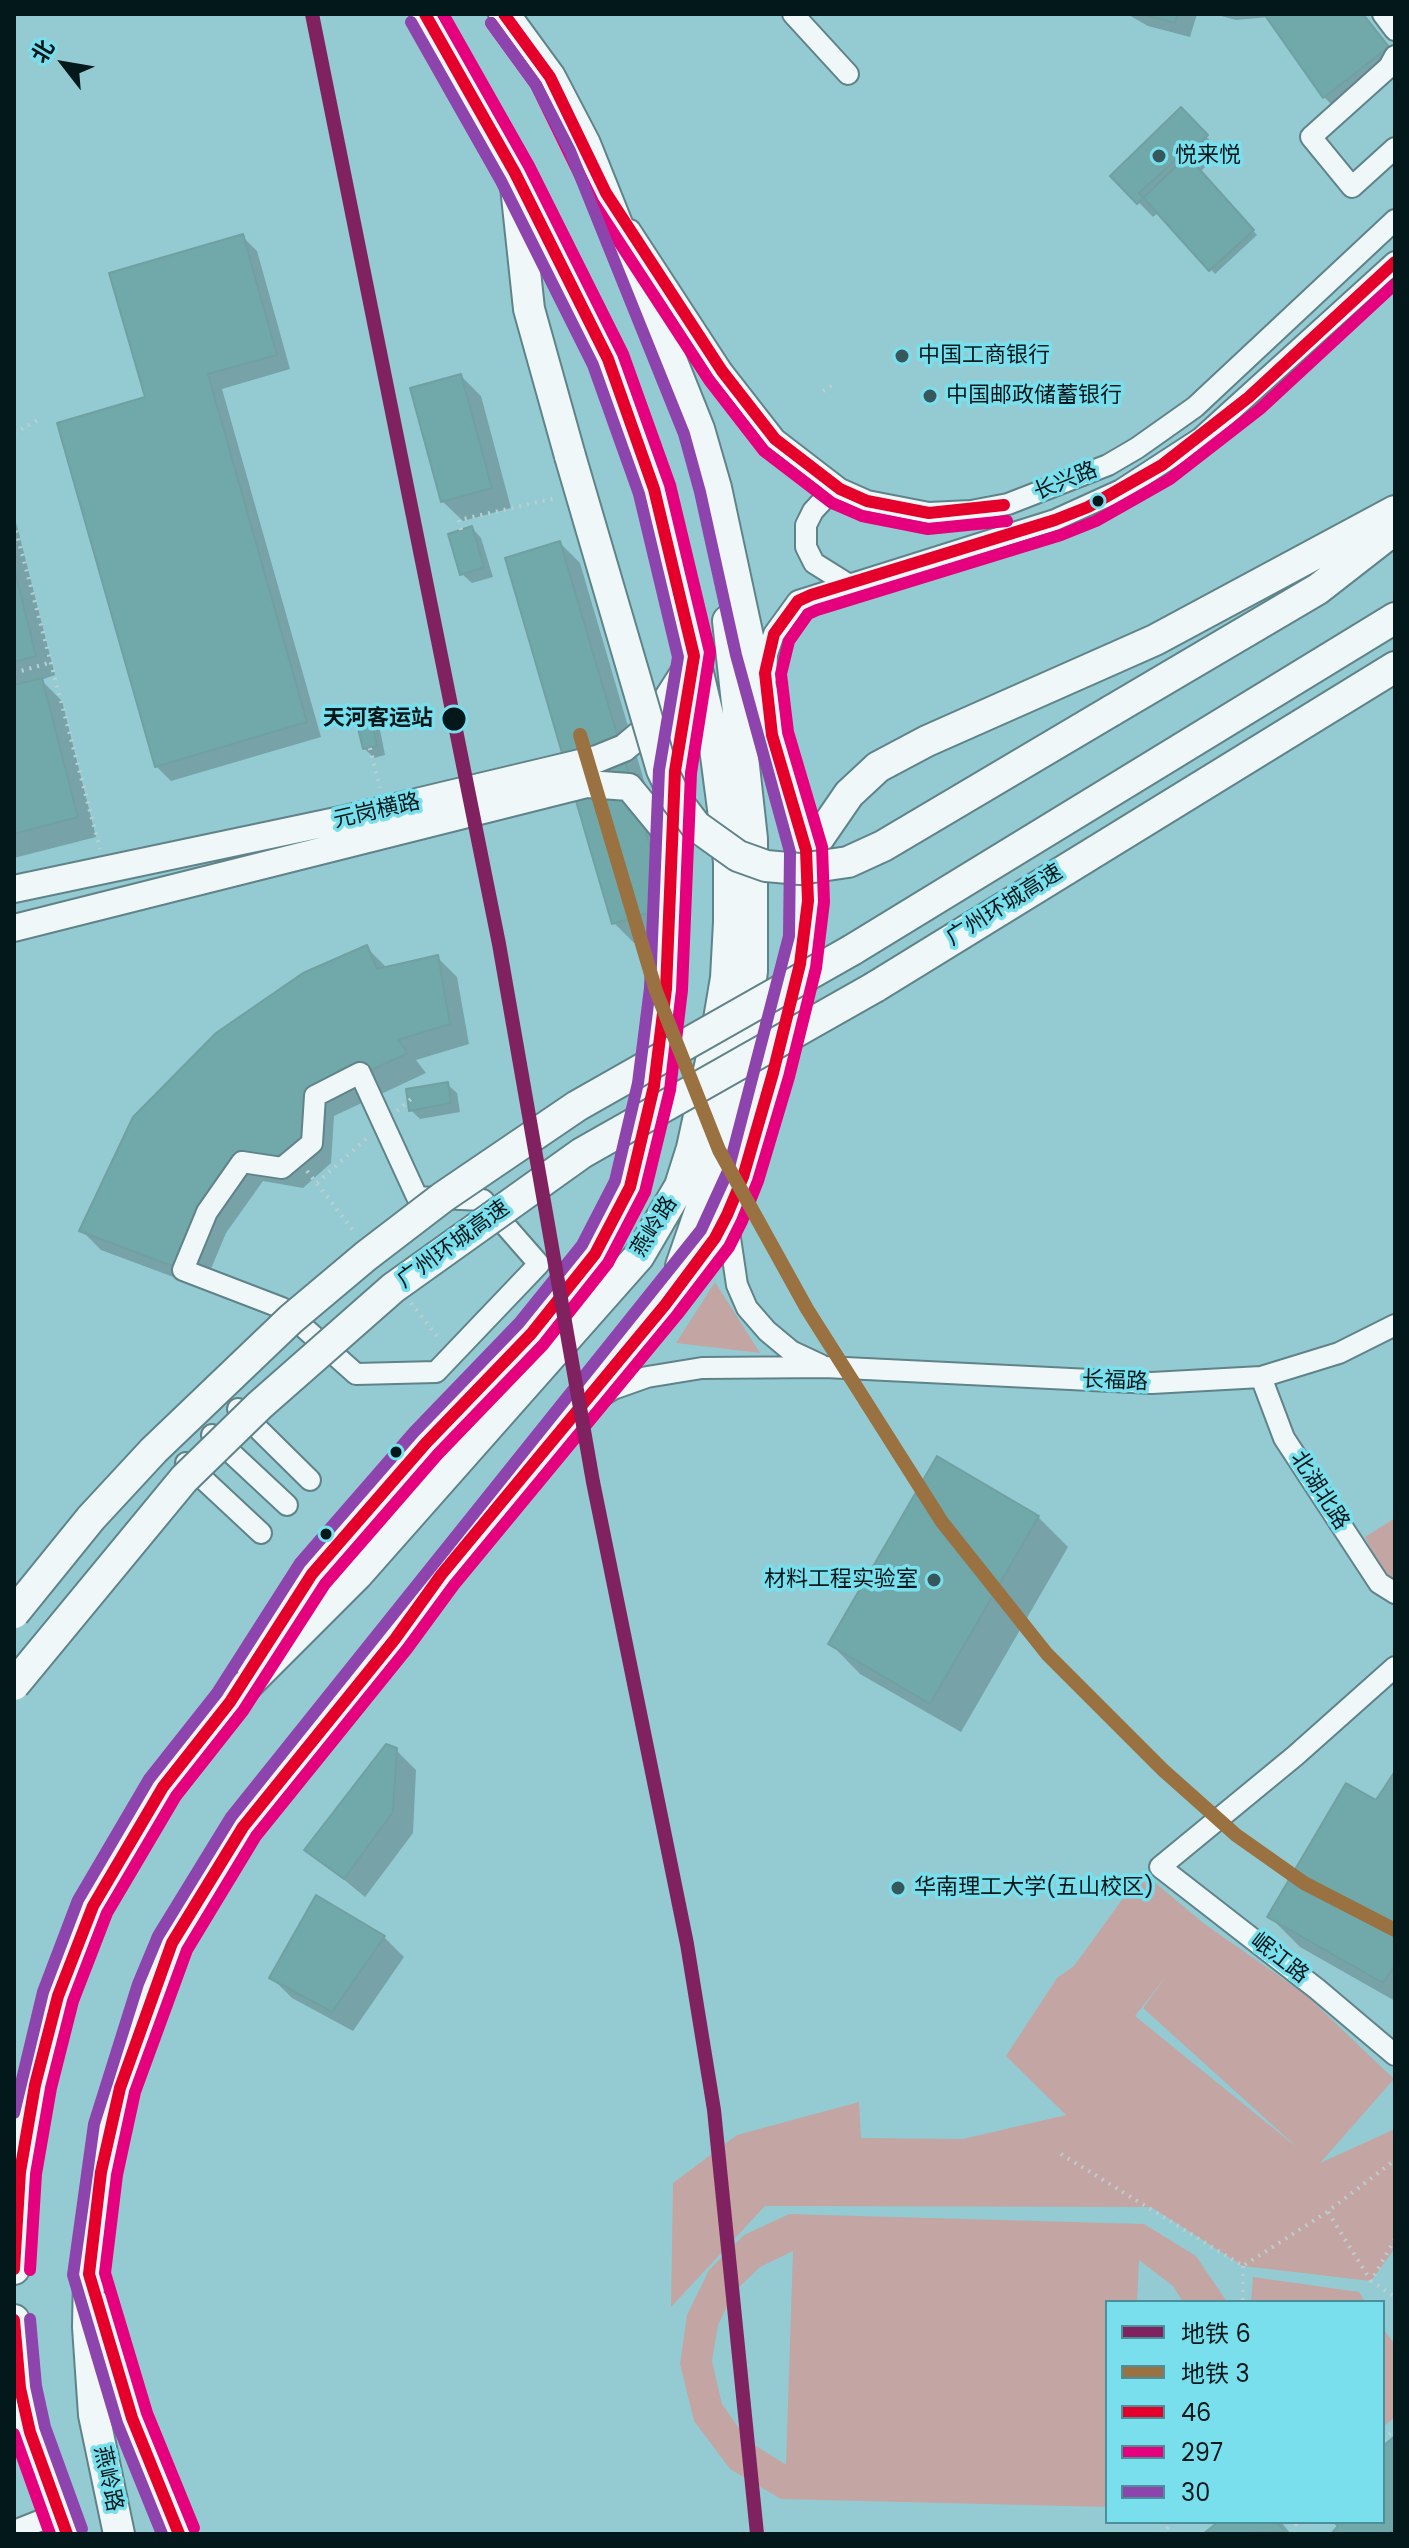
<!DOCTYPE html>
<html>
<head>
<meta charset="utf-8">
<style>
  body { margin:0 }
  #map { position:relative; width:1409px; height:2548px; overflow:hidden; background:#94cbd3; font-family:Poppins,"Noto Sans SC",sans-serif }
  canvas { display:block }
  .frame { position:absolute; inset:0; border:16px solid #03181b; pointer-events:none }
  .legend { position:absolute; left:1105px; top:2300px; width:280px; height:224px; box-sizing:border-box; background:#7adfed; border:2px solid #4a8f99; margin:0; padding:10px 14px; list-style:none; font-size:24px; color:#03181b }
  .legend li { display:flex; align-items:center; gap:16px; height:40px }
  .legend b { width:40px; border:2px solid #4a8f99 }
  .north { position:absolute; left:24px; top:24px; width:80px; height:80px; -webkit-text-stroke:6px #7adfed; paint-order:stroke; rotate:301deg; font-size:22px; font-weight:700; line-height:32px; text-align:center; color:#03181b }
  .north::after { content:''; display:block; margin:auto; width:28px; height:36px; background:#03181b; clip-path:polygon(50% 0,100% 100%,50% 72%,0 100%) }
</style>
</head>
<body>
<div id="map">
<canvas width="1409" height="2548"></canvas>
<div class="frame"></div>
<ul class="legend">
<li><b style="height:10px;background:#80225f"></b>地铁 6</li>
<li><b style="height:10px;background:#9a7140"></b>地铁 3</li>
<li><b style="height:10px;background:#e4002b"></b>46</li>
<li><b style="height:10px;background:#e5007d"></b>297</li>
<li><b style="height:10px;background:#8e44ad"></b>30</li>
</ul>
<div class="north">北</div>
</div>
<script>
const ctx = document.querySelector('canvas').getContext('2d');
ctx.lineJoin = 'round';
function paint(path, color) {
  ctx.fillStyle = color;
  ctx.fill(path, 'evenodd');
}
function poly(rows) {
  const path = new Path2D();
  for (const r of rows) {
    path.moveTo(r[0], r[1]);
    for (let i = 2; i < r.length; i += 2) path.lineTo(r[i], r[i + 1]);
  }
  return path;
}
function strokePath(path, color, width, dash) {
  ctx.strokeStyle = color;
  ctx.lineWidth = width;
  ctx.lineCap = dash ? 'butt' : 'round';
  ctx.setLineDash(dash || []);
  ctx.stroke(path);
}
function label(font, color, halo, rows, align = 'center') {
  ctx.font = font + ' Poppins,"Noto Sans SC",sans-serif';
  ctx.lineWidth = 7;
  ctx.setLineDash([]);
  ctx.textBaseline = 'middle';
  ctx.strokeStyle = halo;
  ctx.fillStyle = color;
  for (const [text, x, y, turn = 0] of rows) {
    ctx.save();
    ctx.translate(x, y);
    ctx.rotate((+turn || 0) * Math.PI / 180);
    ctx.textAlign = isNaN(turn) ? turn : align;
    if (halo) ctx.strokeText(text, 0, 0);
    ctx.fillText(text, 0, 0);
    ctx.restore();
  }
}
const green = poly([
  [715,1282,760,1353,676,1343],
  [1395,1518,1395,1593,1389,1589,1365,1537],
  [1142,1872,1206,1925,1305,1994,1394,2079,1320,2163,1395,2129,1395,2248,1371,2281,1243,2266,1151,2207,765,2206,671,2307,673,2183,737,2135,859,2102,861,2138,963,2139,1066,2115,1006,2056,1057,1978,1074,1966],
  [1167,1975,1143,2008,1299,2149,1135,2016],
  [789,2214,1144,2224,1196,2256,1227,2302,1183,2302,1173,2286,1139,2260,1137,2302,1107,2302,1107,2507,781,2499,730,2469,694,2421,680,2364,687,2315,709,2270,744,2235],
  [793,2251,786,2464,785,2464,748,2441,722,2404,712,2361,718,2325,734,2292,760,2267],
  [1253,2277,1359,2292,1365,2302,1251,2302],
  [1383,2328,1395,2345,1395,2417,1383,2427]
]);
const shadow = poly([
  [1127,14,1197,14,1190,37,1148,26],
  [1214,14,1364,14,1395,53,1339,112,1324,97,1269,17,1236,20],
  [1181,110,1221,152,1200,172,1257,235,1215,274,1159,212,1153,217,1113,176],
  [242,236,257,251,290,369,222,389,321,737,171,781,156,766,147,399],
  [461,376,481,396,511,508,463,521,442,501],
  [14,514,55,675,41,680,62,701,96,837,14,858],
  [472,528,481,538,493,577,472,583,462,574],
  [560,543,580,563,687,927,634,943,614,923],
  [370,715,379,725,385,755,374,758,364,748],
  [367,948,388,969,437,957,457,977,469,1044,416,1060,426,1073,334,1116,331,1163,303,1188,263,1181,226,1233,203,1288,101,1250,81,1230],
  [447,1084,457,1093,460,1112,420,1119,411,1110],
  [1038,1517,1068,1547,961,1732,860,1674,831,1644],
  [396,1750,416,1770,413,1833,365,1897,307,1849],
  [1395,1775,1395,2001,1300,1947,1270,1917,1376,1803],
  [384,1937,404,1957,353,2031,292,1998,272,1978],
  [1221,2522,1281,2522,1291,2534,1207,2534]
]);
const building = poly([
  [1141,14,1178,14,1175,23,1141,14],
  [1264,14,1363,14,1389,47,1323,98,1264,14],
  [1181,107,1208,135,1137,204,1110,176,1181,107],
  [1184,152,1254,230,1209,271,1139,193,1184,152],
  [243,234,277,355,208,374,307,722,155,767,57,423,145,397,109,273,243,234],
  [461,374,492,488,441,502,410,388,461,374],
  [472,526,484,567,460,575,448,534,472,526],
  [560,541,668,907,612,924,505,558,560,541],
  [14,568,36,656,14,662,14,568],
  [42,678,78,817,14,834,14,685,42,678],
  [370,713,377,746,363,749,355,716,370,713],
  [367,945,377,969,438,955,450,1024,398,1040,408,1053,315,1096,312,1143,282,1168,242,1162,183,1270,79,1231,133,1117,216,1033,303,973,367,945],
  [448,1082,451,1103,409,1111,406,1089,448,1082],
  [937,1456,1039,1516,930,1704,828,1644,937,1456],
  [386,1744,397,1748,393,1812,344,1879,304,1850,386,1744],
  [1395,1771,1395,1965,1383,1983,1267,1917,1346,1783,1376,1800,1395,1771],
  [316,1895,385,1936,332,2012,269,1978,316,1895],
  [1395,2436,1395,2529,1388,2534,1331,2534,1338,2526,1334,2522,1383,2522,1383,2446,1395,2436],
  [1218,2522,1277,2522,1285,2532,1203,2534,1218,2522]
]);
const path = poly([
  [823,391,833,385],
  [14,433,38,420],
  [14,523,100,849],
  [461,530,459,520,556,498],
  [14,673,52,662],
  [370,748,380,788],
  [397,1111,411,1099],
  [307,1171,356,1234],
  [317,1183,367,1138],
  [411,1303,440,1340],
  [1061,2154,1243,2266,1327,2212,1395,2160],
  [1328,2212,1371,2281],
  [1395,2239,1371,2281,1395,2297],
  [1243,2266,1243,2302],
  [1383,2440,1395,2429],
  [1161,2534,1173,2522],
  [1296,2534,1296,2522]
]);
const minor = poly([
  [793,14,848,74],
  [1383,14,1395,30],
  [1395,56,1389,67,1311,137,1352,187,1395,148],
  [630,230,722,371,775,439,840,489,867,501,929,513,971,511,1008,504,1108,465,1137,448,1195,407,1395,220],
  [840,489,826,497,813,511,806,525,806,547,814,563,846,583],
  [766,679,767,654,774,634,798,601,1055,520,1121,490,1201,438,1395,262],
  [360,1073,417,1197,483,1200,539,1264,436,1372,356,1374,282,1308,183,1270,207,1212,242,1162,282,1168,312,1143,315,1096,360,1073],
  [727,1218,737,1285,747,1308,767,1331,791,1351,821,1365],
  [1261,1377,1284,1438,1379,1583,1395,1593],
  [590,1403,613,1389,647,1377,702,1368,825,1367,1152,1383,1261,1377,1339,1353,1395,1325],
  [238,1409,310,1480],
  [212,1435,287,1505],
  [186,1463,261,1533],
  [1395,1667,1295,1756,1160,1867,1317,1989,1395,2055],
  [14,2531,57,2514]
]);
const major = poly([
  [14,889,341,820,597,759,624,748,649,727,688,666],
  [14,928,587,784,629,787,671,838]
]);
const highway = poly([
  [516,187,529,309,570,456],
  [1111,711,1318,589,1395,529],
  [808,862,816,842,849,794,878,767,927,741,1155,640,1395,511],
  [852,950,1395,618],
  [875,987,1395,667],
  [681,1266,715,1168,743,1040,752,971,752,839,728,621],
  [252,1666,312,1574,426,1443,565,1294,595,1254,630,1187,646,1130,662,1036,675,771,692,666],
  [14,2269,20,2172,45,2041,73,1951,93,1906,135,1829,163,1787,230,1702,357,1575,639,1256,680,1186,692,1148,715,1043,726,978,729,922,729,862,723,809,714,740,654,489,628,410,583,307,515,173,425,14],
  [98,2307,132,2418,179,2534],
  [14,2320,20,2388,30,2432,67,2534],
  [119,2534,94,2415,88,2327,89,2274,110,2128,140,2027,172,1943,243,1827,279,1779,715,1238,743,1177,757,1129,805,938,806,850,751,651,716,488,699,429,585,144,550,77,504,14]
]);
const highwayBridge = poly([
  [570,456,662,770,677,801,696,826,738,856,766,866,800,869,848,862,883,846,1111,711],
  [14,1613,91,1518,154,1450,291,1319,366,1256,443,1197,577,1106,852,950],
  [14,1685,184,1479,260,1405,393,1288,582,1153,875,987]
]);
const bus1 = poly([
  [504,14,550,77,606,193,722,371,775,439,840,489,867,501,929,513,1004,505],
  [14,2269,20,2172,35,2085,58,1996,93,1906,163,1787,230,1702,312,1574,426,1443,531,1334,595,1254,630,1187,654,1086,666,989,675,771,694,656,654,489,608,359,515,173,425,14],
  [14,2320,20,2388,30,2432,67,2534],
  [179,2534,132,2418,89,2274,101,2172,120,2088,172,1943,243,1827,395,1639,441,1575,665,1305,715,1238,727,1215,743,1177,773,1073,800,964,808,901,806,850,772,735,765,673,774,634,798,601,811,595,1055,520,1088,507,1162,465,1249,397,1395,262]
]);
const bus2 = poly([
  [491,23,536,85,593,202,709,380,764,451,832,503,862,516,928,529,1007,521],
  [30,2270,36,2174,51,2088,73,2001,107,1913,176,1796,243,1711,325,1584,438,1454,543,1345,608,1263,645,1192,670,1090,682,990,691,773,710,652,670,485,623,354,529,166,443,14],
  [14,2434,50,2534],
  [194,2528,147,2413,105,2273,117,2175,135,2092,187,1950,256,1836,407,1649,454,1585,677,1315,729,1247,742,1221,758,1181,789,1077,816,968,824,902,822,847,788,732,781,674,789,641,808,614,817,610,1061,535,1096,521,1170,479,1260,409,1395,284]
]);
const bus3 = poly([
  [14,2113,43,1992,78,1900,149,1779,217,1693,300,1563,414,1432,519,1323,582,1245,615,1181,638,1083,650,988,659,770,678,657,639,494,593,365,501,181,411,22],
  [30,2319,36,2386,45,2427,82,2529],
  [162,2534,117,2423,73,2275,94,2124,138,1984,158,1936,231,1817,701,1230,728,1171,789,936,790,852,736,655,700,492,684,434,570,151,536,85,491,23]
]);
const metro1 = poly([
  [312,14,499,944,593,1482,687,1944,714,2110,757,2534]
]);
const metro2 = poly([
  [580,735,656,991,719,1150,807,1309,942,1522,1047,1654,1163,1770,1236,1835,1304,1883,1395,1930]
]);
const markers = [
  [1159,156,8,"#36575b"],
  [902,356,8,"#36575b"],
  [930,396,8,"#36575b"],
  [1098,501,7,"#03181b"],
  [454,719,13,"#03181b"],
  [396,1452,7,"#03181b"],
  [326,1534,7,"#03181b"],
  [934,1580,8,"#36575b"],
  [898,1888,8,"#36575b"]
];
const poiNames = [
  ["悦来悦",1175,156],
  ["中国工商银行",918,356],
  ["中国邮政储蓄银行",946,396],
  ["材料工程实验室",918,1580,"right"],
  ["华南理工大学(五山校区)",914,1888]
];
const streetNames = [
  ["长兴路",1066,482,-22],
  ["元岗横路",377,812,-13],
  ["广州环城高速",1005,906,-32],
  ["燕岭路",655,1227,-58],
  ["广州环城高速",454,1245,-36],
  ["长福路",1115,1382,2],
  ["北湖北路",1319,1491,57],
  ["岷江路",1279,1959,38],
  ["燕岭路",107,2479,78]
];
const stopNames = [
  ["天河客运站",433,719]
];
paint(green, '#c3a5a3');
paint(shadow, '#0003');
paint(building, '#71a8a9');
strokePath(building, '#71a0a1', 2);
strokePath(minor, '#5f8388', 24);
strokePath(major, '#5f8388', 30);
strokePath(highway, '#5f8388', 34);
strokePath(path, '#bdced0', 4, [2, 6]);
strokePath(minor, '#eff7f8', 20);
strokePath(major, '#eff7f8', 26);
strokePath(highway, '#eff7f8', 30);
strokePath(highwayBridge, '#5f8388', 34, []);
strokePath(highwayBridge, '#eff7f8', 30);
strokePath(bus1, '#e4002b', 12);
strokePath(bus2, '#e5007d', 12);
strokePath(bus3, '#8e44ad', 12);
strokePath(metro1, '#80225f', 14);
strokePath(metro2, '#9a7140', 14);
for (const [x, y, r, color] of markers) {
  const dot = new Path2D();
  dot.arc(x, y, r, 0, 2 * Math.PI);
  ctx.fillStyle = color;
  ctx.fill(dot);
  strokePath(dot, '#7adfed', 3);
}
label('22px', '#03181b', '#7adfed', poiNames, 'left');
label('22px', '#03181b', '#7adfed', streetNames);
label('bold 22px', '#03181b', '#7adfed', stopNames, 'right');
</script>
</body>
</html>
